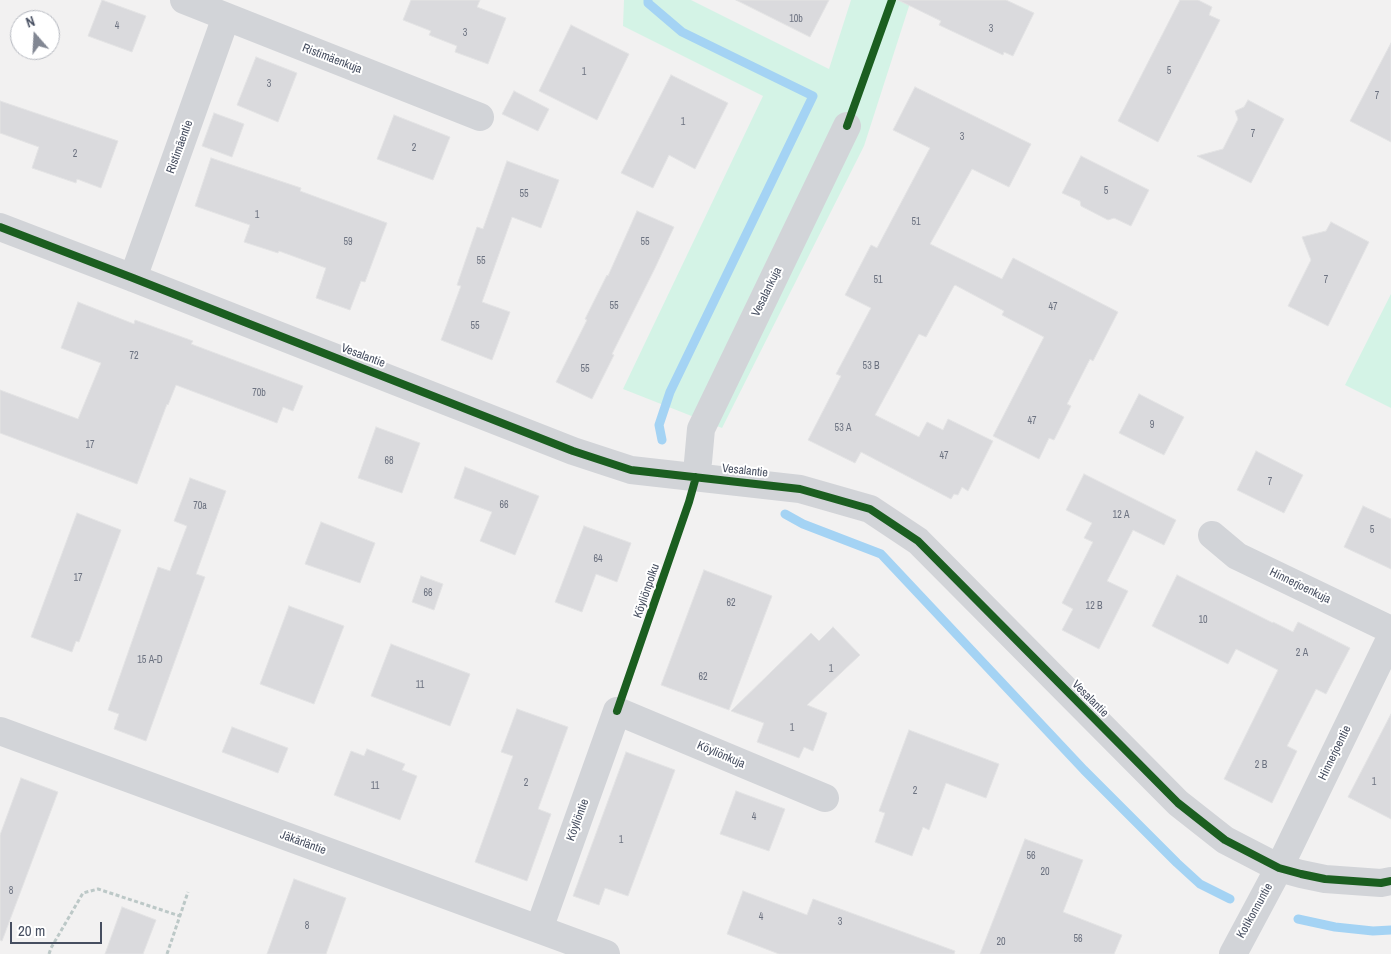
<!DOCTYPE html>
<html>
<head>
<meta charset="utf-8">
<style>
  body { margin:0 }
  #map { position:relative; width:1391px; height:954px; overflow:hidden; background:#f2f1f1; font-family:"Archivo Narrow",sans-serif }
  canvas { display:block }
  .north { position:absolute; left:10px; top:10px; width:50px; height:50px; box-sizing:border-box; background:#fff; border:1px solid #b5b8bf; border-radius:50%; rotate:341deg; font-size:14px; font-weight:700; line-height:20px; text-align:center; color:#464e60 }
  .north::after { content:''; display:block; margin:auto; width:18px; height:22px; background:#828793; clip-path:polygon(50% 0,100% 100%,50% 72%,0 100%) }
  .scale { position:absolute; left:10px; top:922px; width:92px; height:22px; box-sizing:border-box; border:2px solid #464e60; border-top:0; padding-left:6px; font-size:15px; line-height:18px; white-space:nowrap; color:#464e60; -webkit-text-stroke:4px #fff; paint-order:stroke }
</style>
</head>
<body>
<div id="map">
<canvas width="1391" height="954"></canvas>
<div class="north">N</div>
<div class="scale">20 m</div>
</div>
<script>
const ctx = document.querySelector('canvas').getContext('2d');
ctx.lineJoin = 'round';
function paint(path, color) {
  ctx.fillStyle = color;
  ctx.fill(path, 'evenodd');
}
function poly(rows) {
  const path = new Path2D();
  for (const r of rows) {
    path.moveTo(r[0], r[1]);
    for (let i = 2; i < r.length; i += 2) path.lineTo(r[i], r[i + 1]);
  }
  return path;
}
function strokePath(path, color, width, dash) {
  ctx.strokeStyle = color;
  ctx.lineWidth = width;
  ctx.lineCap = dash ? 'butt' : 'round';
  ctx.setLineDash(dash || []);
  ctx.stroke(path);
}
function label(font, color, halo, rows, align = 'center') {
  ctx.font = font + ' "Archivo Narrow",sans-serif';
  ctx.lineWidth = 4;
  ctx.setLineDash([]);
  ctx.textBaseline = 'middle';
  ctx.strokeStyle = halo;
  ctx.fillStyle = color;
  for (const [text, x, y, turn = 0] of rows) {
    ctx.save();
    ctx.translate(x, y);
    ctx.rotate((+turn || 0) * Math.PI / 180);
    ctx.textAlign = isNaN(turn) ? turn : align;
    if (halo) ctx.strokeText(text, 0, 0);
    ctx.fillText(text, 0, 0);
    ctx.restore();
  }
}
const green = poly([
  [624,0,691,0,829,69,851,0,911,0,864,146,722,428,623,389,763,96,623,26],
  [1391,294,1391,408,1345,385]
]);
const stream = poly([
  [648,0,648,3,682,32,813,96,670,392,659,425,662,440],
  [785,514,803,524,881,554,1084,770,1177,863,1200,884,1230,899],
  [1298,919,1335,927,1373,931,1391,930]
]);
const building = poly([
  [102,0,146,16,132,52,88,36,102,0],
  [411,0,480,0,477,7,506,18,488,64,455,52,457,46,429,35,431,31,403,20,411,0],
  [736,0,829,0,810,37,736,0],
  [898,0,1006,0,1034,13,1013,56,1004,52,1003,55,939,25,941,21,898,0],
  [1180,0,1198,0,1212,7,1209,15,1220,20,1158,142,1118,121,1180,0],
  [571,25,629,54,597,120,539,91,571,25],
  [1391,43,1391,142,1350,121,1391,43],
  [256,57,297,73,278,122,237,105,256,57],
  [671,75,728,103,695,169,669,155,653,188,621,173,671,75],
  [915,87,1031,144,1009,187,972,169,930,244,1002,279,1013,258,1118,312,1093,361,1090,359,1067,404,1071,406,1054,440,1049,438,1039,459,993,436,1044,337,1002,315,1004,311,955,285,954,286,926,337,919,334,875,415,919,437,927,422,943,430,948,419,993,441,968,491,962,487,958,495,954,494,951,499,861,452,855,463,808,440,841,376,836,374,871,308,845,295,871,245,877,248,930,148,893,130,915,87],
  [514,91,549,109,538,131,502,114,514,91],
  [1248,100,1284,119,1251,183,1197,156,1223,149,1238,119,1235,111,1244,107,1248,100],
  [0,101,118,141,101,188,77,179,76,183,32,168,39,147,0,133,0,101],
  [214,113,244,124,232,157,202,146,214,113],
  [394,115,450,137,433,180,377,159,394,115],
  [1081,156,1149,190,1131,226,1114,218,1108,220,1081,206,1080,201,1062,193,1081,156],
  [211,158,301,188,300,191,387,223,365,282,361,281,350,310,316,298,326,268,279,251,278,253,244,242,250,225,195,206,211,158],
  [507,161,559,180,541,228,512,217,482,302,510,312,492,360,441,340,461,286,457,285,477,227,483,229,507,161],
  [637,211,674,227,655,268,612,354,614,355,592,399,556,382,587,320,585,319,607,275,608,276,637,211],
  [1331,222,1369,242,1328,326,1288,306,1311,260,1302,237,1326,231,1331,222],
  [78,302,134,324,135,320,193,341,191,344,303,386,293,411,283,407,277,423,176,385,168,405,167,404,137,484,0,433,0,390,78,419,101,363,61,348,78,302],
  [1139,394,1184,417,1164,455,1119,433,1139,394],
  [376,427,420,443,402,493,358,478,376,427],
  [1256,451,1303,475,1284,513,1237,490,1256,451],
  [465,467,539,496,515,555,480,541,492,512,454,498,465,467],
  [1084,474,1176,520,1164,545,1133,530,1107,581,1128,591,1099,649,1062,630,1073,609,1062,603,1093,542,1084,538,1092,523,1066,510,1084,474],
  [190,478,226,491,196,574,205,577,146,741,114,729,119,714,108,710,158,567,170,571,187,526,174,521,190,478],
  [1363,506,1391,519,1391,569,1344,547,1363,506],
  [77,513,121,530,79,642,76,641,72,652,31,637,77,513],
  [321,522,375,543,360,583,305,564,321,522],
  [584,526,631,543,617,582,596,574,582,612,555,602,584,526],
  [704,570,772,596,729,710,661,685,704,570],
  [1177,575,1273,623,1273,622,1293,632,1298,622,1350,648,1326,694,1316,689,1287,746,1297,751,1272,803,1224,779,1278,670,1236,649,1228,664,1152,626,1177,575],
  [421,576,443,584,434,610,412,602,421,576],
  [289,606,344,626,314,704,260,684,289,606],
  [833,627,860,655,807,705,827,713,813,751,804,747,799,758,757,742,764,723,731,711,811,633,819,641,833,627],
  [391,644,470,674,450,726,371,696,391,644],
  [517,709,568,727,538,809,551,814,527,881,475,862,513,756,501,752,517,709],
  [1391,714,1391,819,1348,797,1391,714],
  [232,727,288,748,278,773,222,752,232,727],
  [909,730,999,764,986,798,946,783,929,830,923,827,912,856,875,842,885,813,879,811,909,730],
  [367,749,405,764,402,770,417,776,400,820,334,795,351,751,364,756,367,749],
  [626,752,675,770,628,896,605,888,599,905,573,896,626,752],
  [21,778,58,792,2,941,0,940,0,835,21,778],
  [736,791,785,809,769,851,720,834,736,791],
  [1025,839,1083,860,1063,912,1122,935,1114,954,980,954,1025,839],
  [294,879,346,898,326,954,267,954,294,879],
  [743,891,807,915,813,899,955,951,954,954,779,954,727,934,743,891],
  [122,907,156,920,143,954,105,954,122,907]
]);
const path = poly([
  [49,954,51,948,83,893,98,889,180,916],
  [167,954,188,892]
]);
const minor = poly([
  [184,0,480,117],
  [0,227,133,278,247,323,573,451,631,470,800,489,870,509,918,541,1178,803,1225,840,1279,868,1301,874,1325,879,1381,883,1391,881],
  [133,278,226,17],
  [698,462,701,429,847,126],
  [1212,535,1237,556,1391,630],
  [0,731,606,954],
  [539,929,617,711,825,798],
  [1233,954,1279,868,1391,637]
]);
const cycleway = poly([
  [847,126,892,0],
  [0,227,133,278,247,323,573,451,631,470,800,489,870,509,918,541,1178,803,1225,840,1279,868,1301,874,1325,879,1381,883,1391,881],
  [617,711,689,502,696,477]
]);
const numberNames = [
  ["10b",796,19],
  ["4",117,26],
  ["3",991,29],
  ["3",465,33],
  ["5",1169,71],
  ["1",584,72],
  ["3",269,84],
  ["7",1377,96],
  ["1",683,122],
  ["7",1253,134],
  ["3",962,137],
  ["2",414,148],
  ["2",75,154],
  ["5",1106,191],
  ["55",524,194],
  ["1",257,215],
  ["51",916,222],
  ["59",348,242],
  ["55",645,242],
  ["55",481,261],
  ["51",878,280],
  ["7",1326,280],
  ["55",614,306],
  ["47",1053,307],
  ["55",475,326],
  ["72",134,356],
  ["53 B",871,366],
  ["55",585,369],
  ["70b",259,393],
  ["47",1032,421],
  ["9",1152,425],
  ["53 A",843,428],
  ["17",90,445],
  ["47",944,456],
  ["68",389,461],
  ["7",1270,482],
  ["66",504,505],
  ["70a",200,506],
  ["12 A",1121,515],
  ["5",1372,530],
  ["64",598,559],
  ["17",78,578],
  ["66",428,593],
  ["62",731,603],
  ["12 B",1094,606],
  ["10",1203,620],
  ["2 A",1302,653],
  ["15 A-D",150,660],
  ["1",831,669],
  ["62",703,677],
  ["11",420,685],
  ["1",792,728],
  ["2 B",1261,765],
  ["1",1374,782],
  ["2",526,783],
  ["11",375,786],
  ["2",915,791],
  ["4",754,817],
  ["1",621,840],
  ["56",1031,856],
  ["20",1045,872],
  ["8",11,891],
  ["4",761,917],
  ["3",840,922],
  ["8",307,926],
  ["56",1078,939],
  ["20",1001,942]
];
const streetNames = [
  ["Ristimäenkuja",332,59,21],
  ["Ristimäentie",180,147,-70],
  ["Vesalankuja",767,292,-64],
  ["Vesalantie",363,356,21],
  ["Vesalantie",745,471,6],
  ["Hinnerjoenkuja",1300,586,26],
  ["Köyliönpolku",647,591,-71],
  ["Vesalantie",1090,699,45],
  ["Hinnerjoentie",1335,753,-64],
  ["Köyliönkuja",721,755,23],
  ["Köyliöntie",578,820,-70],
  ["Jäkärläntie",303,843,20],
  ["Kotikonnuntie",1255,911,-61]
];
paint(green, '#d4f3e6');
strokePath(stream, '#a4d3f4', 9);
paint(building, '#dadadd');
strokePath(building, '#e3e3e4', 1);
strokePath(path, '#bcc8c7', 3, [4, 2.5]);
strokePath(minor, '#d2d4d8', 28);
strokePath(cycleway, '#1b5e20', 8);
label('10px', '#6c7280', null, numberNames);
label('12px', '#464e60', '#fff', streetNames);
</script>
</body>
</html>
